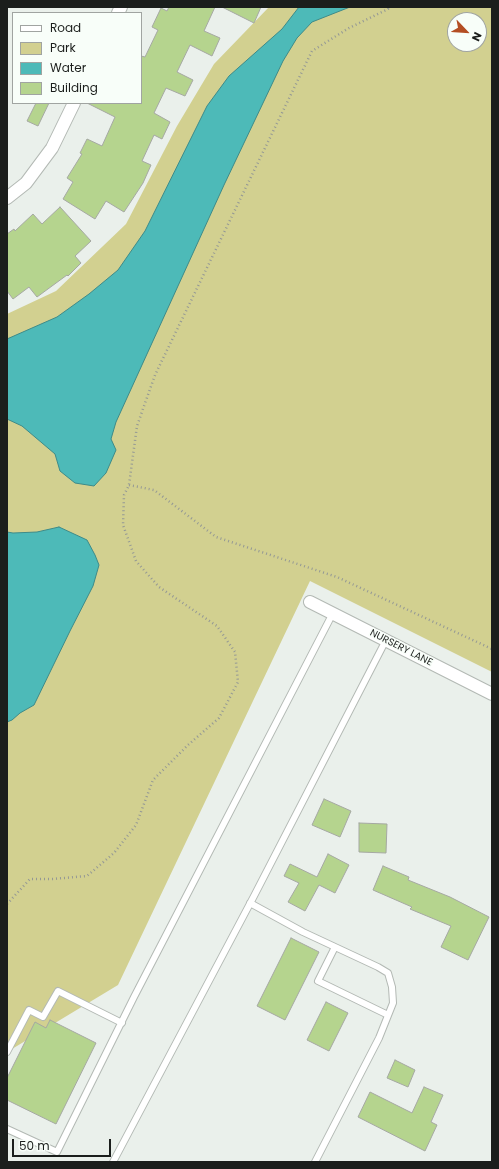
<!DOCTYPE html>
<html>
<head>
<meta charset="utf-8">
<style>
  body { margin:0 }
  #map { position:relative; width:499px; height:1169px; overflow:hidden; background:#eaf0eb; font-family:Poppins,sans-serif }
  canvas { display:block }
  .frame { position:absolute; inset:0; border:8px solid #1b1e1c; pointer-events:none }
  .legend { position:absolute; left:12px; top:12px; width:130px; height:92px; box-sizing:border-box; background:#f8fef9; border:1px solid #a0a4a1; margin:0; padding:5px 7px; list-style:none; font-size:12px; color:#1b1e1c }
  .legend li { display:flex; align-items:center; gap:8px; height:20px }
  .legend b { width:20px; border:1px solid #a0a4a1 }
  .north { position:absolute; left:447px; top:12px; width:40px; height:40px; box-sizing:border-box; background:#f8fef9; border:1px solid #a0a4a1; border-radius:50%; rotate:115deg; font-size:11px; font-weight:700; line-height:16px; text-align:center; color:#1b1e1c }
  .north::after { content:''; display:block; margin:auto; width:14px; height:18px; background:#b44e24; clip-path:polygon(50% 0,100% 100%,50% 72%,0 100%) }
  .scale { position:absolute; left:12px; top:1139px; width:99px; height:18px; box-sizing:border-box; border:2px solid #1b1e1c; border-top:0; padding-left:5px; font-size:12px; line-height:14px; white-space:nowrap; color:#1b1e1c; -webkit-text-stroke:3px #f8fef9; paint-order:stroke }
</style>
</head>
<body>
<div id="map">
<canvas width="499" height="1169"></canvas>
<div class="frame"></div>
<ul class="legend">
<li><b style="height:5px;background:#fff"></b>Road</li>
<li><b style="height:11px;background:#d2d090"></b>Park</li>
<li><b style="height:11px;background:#4dbab8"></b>Water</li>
<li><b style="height:11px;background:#b5d48e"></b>Building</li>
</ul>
<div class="north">N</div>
<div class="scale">50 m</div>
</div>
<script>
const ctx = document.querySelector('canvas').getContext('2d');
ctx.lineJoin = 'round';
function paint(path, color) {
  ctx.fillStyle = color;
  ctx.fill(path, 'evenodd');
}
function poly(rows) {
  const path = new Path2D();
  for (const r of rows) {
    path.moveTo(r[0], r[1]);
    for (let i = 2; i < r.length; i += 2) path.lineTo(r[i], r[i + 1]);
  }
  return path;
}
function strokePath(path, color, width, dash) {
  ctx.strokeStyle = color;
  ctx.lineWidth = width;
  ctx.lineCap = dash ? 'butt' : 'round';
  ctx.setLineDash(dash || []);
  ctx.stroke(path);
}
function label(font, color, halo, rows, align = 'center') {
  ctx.font = font + ' Poppins,sans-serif';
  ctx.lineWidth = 3;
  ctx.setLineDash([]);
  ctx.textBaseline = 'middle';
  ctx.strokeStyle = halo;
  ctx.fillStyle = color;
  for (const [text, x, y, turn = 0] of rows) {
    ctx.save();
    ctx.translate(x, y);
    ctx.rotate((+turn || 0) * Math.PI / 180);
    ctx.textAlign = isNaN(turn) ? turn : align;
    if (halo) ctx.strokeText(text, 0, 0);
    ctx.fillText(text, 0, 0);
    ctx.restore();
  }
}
const green = poly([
  [269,7,492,7,492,672,310,581,118,985,7,1052,7,314,56,291,126,224,177,126,214,64],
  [455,20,479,20,479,44,455,44]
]);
const water = poly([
  [299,7,350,7,312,22,297,38,283,61,224,185,116,422,111,439,116,450,106,473,94,486,75,483,60,471,55,454,22,426,7,419,7,339,57,317,89,294,118,270,145,231,207,106,229,76,282,29,299,7],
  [59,527,87,540,95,555,99,565,93,586,70,631,34,705,20,713,12,720,7,722,7,532,13,533,37,532,59,527]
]);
const building = poly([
  [169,7,215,7,204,31,220,38,212,56,190,45,177,72,193,80,185,96,166,88,154,113,170,122,162,139,154,135,142,161,151,165,143,183,124,212,106,201,95,219,63,199,73,182,67,178,82,154,80,153,87,139,102,146,115,117,87,103,141,103,141,56,145,57,158,30,152,27,161,8,167,11,169,7],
  [222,7,261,7,254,23,222,7],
  [36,103,49,103,38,126,27,121,36,103],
  [60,207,91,241,75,256,81,263,68,276,67,275,37,297,29,287,13,299,7,291,7,234,14,229,15,231,33,214,42,224,60,207],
  [324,799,351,811,340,837,312,825,324,799],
  [359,823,387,824,386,853,359,852,359,823],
  [328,854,349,865,335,893,319,885,305,911,288,902,299,883,284,876,290,864,317,877,328,854],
  [383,866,409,877,408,880,450,897,489,917,468,960,441,947,451,926,410,909,412,907,373,890,383,866],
  [291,938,319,952,285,1020,257,1006,291,938],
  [326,1002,348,1013,329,1051,307,1040,326,1002],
  [50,1020,96,1043,56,1124,7,1100,7,1078,35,1022,46,1028,50,1020],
  [395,1060,415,1070,408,1087,387,1078,395,1060],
  [424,1087,443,1095,431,1122,437,1125,425,1151,358,1117,370,1092,412,1113,424,1087]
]);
const path = poly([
  [129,485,154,490,216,537,337,577,492,649],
  [7,904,30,879,52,879,87,876,114,853,136,825,153,780,188,745,219,718,238,682,235,652,217,626,159,587,136,561,123,525,124,495,129,485,137,426,155,375,312,51,349,28,388,9,389,7]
]);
const service = poly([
  [250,903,303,932,378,967,388,973,392,987,393,1003,379,1038,315,1162],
  [335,947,318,981,388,1015],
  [7,1052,29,1010,43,1017,58,991,122,1023],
  [7,1129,57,1152,134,997,333,613],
  [113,1162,254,896,386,640]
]);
const minor = poly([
  [118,13,121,7],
  [7,198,26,183,52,148,74,103],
  [310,602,492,694]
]);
const streetNames = [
  ["NURSERY LANE",401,648,27]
];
paint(green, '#d2d090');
paint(water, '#4dbab8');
strokePath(water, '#3e8b89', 1);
paint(building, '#b5d48e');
strokePath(building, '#a5a8a2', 1);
strokePath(service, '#b3b9b4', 8);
strokePath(minor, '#b3b9b4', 14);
strokePath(path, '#949895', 2.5, [1, 3]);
strokePath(service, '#fff', 6);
strokePath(minor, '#fff', 12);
label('10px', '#1b1e1c', '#f8fef9', streetNames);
</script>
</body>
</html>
